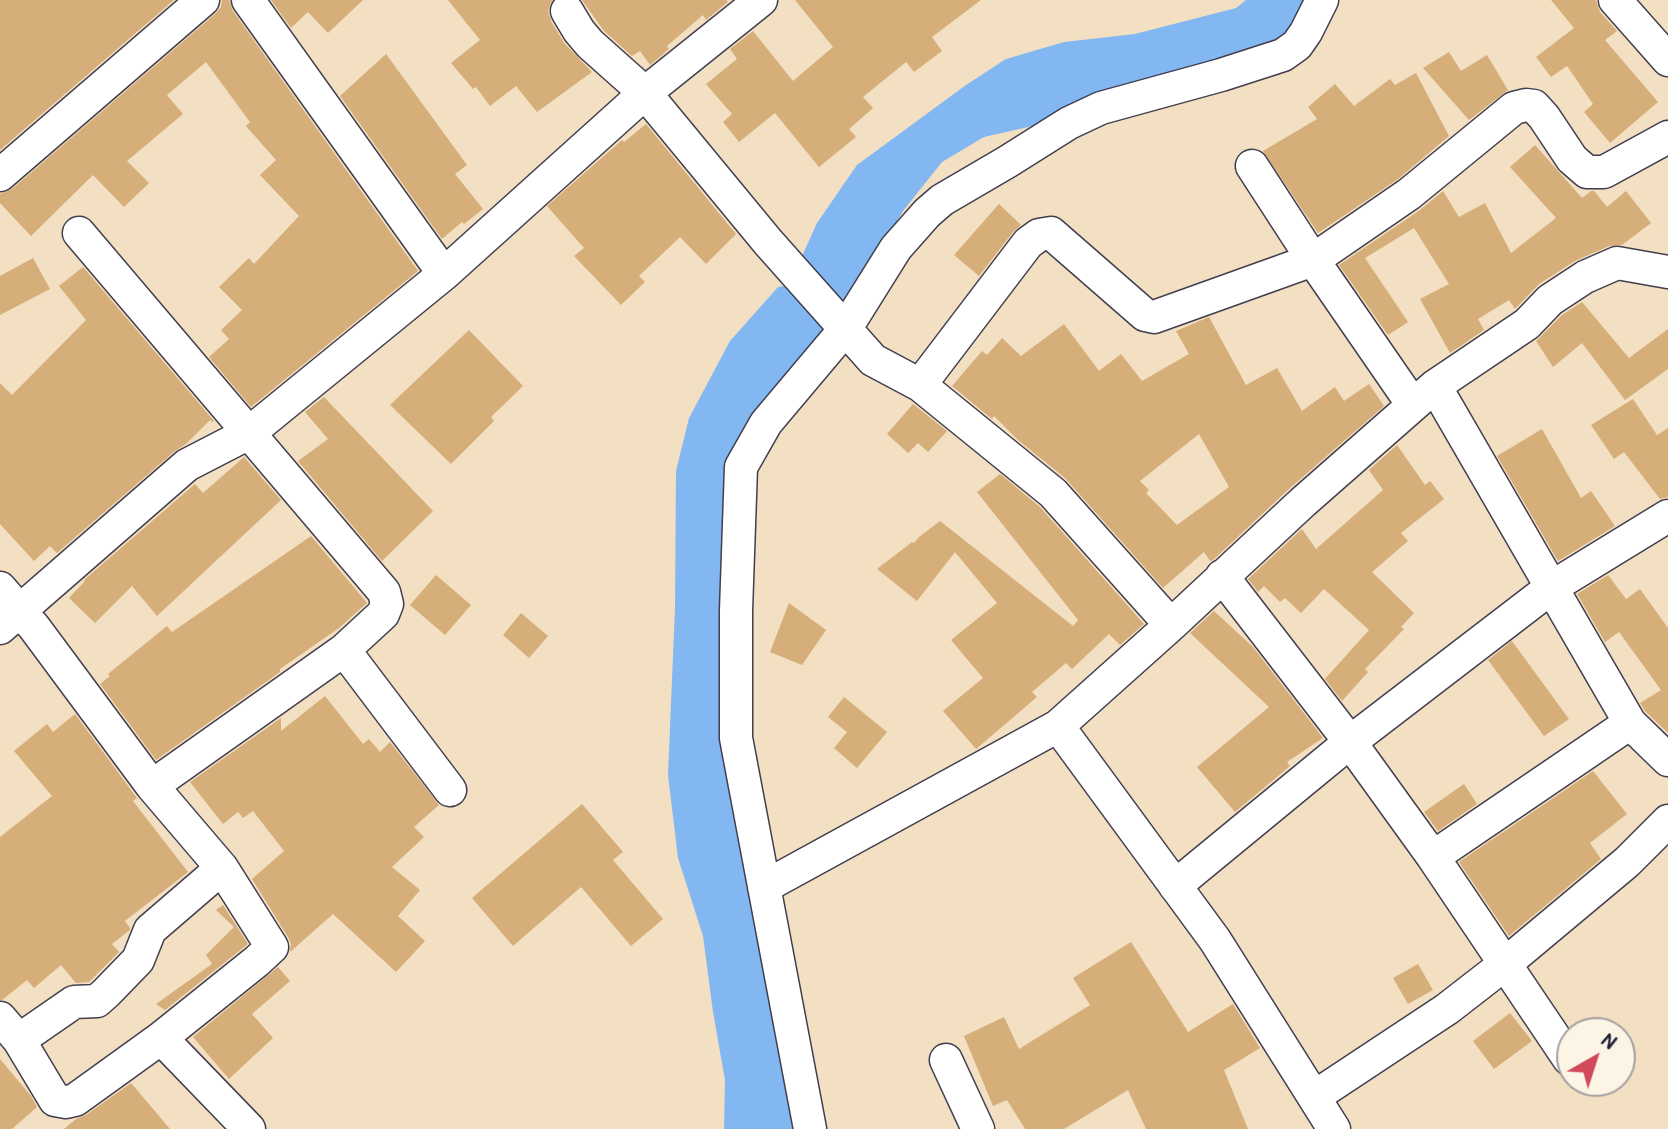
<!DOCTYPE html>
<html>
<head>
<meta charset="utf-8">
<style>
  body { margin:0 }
  #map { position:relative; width:1668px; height:1129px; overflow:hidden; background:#f3dfc1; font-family:"Patrick Hand",sans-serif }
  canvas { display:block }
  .north { position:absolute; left:1556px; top:1017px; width:80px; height:80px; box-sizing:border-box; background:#fcf5e5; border:2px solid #a5a1a1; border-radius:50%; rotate:39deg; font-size:22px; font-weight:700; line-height:32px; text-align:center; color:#22223b }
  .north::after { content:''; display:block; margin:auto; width:28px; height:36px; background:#d1495b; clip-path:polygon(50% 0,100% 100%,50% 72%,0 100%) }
</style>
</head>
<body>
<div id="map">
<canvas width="1668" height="1129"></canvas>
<div class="north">N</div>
</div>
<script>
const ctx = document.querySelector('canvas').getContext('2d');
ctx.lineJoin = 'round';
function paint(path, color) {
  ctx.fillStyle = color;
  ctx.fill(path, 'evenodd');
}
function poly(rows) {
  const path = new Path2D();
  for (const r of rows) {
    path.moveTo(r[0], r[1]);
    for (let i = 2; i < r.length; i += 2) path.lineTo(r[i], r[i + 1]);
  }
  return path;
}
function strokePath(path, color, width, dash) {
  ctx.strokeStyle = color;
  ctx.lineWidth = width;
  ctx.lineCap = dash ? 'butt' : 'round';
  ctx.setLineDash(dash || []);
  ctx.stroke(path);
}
const water = poly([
  [1246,0,1309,0,1282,42,1046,123,984,137,942,162,903,211,754,465,723,737,795,1129,724,1129,725,1080,713,1012,703,936,678,858,668,775,675,608,676,471,689,418,730,341,778,287,789,285,817,223,857,165,966,85,1006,59,1064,42,1135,34,1236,8]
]);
const building = poly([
  [0,0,174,0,0,150],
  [222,0,229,0,233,11,418,271,251,407,209,357,229,339,221,330,242,310,219,287,249,258,254,264,299,216,260,175,276,160,246,126,250,122,206,62,167,95,183,114,127,161,149,183,124,207,93,175,31,236,0,203,0,194,12,189,215,14,221,7],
  [271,0,363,0,328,33,308,12,291,28],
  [448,0,552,0,548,11,551,21,564,43,592,72,537,112,516,86,490,106,476,87,473,89,451,63,480,40],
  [582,0,726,0,728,2,706,20,703,15,667,46,669,49,650,65,640,51,632,56,604,31],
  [795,0,981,0,932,37,942,51,914,72,906,62,863,97,873,108,849,129,856,137,819,167,775,113,739,142,723,122,732,114,706,84,737,59,730,49,753,31,793,81,833,47],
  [1551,0,1596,0,1600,12,1617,31,1605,40,1658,102,1610,143,1584,112,1593,104,1567,66,1551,77,1536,57,1574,28],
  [1449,52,1461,71,1487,55,1508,90,1469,120,1423,68],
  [386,54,467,165,455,174,483,209,464,224,462,222,442,239,340,96],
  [1416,73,1449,136,1398,179,1318,233,1263,151,1317,119,1308,107,1335,84,1354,106,1390,79,1395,85],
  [646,124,736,234,706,264,680,237,639,276,645,282,621,305,574,256,584,248,547,206,622,140,624,142],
  [1535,145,1582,198,1591,191,1594,191,1607,207,1626,191,1651,223,1622,245,1609,246,1575,261,1539,284,1515,309,1509,300,1478,319,1484,330,1450,353,1420,299,1449,284,1414,228,1365,258,1408,322,1388,335,1339,265,1420,210,1443,191,1459,217,1485,203,1511,253,1556,218,1510,167],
  [999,204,1021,225,1013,232,979,276,954,255],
  [33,258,50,289,0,315,0,276],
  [83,267,214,421,212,422,210,420,186,444,175,451,57,553,50,546,34,561,0,524,0,383,12,395,86,320,59,286],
  [1582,302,1629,358,1668,329,1668,369,1625,400,1582,343,1553,367,1536,341,1562,315],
  [1209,317,1246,385,1277,368,1302,411,1335,387,1344,401,1369,384,1384,406,1290,488,1213,560,1210,561,1204,552,1163,588,1065,478,1018,440,994,416,992,419,952,386,982,351,987,355,1002,338,1021,356,1064,324,1099,371,1121,354,1142,381,1189,354,1176,331],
  [1199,434,1229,487,1177,525,1146,493,1149,490,1140,481],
  [469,330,523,386,491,417,494,421,451,464,390,405],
  [324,397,433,511,382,561,298,461,328,439,305,412],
  [1633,399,1657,435,1668,428,1668,497,1660,499,1624,452,1614,459,1591,425],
  [913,404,947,431,928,452,918,443,908,453,887,434],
  [1542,429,1581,498,1591,491,1615,526,1558,561,1497,456],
  [1397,445,1425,485,1430,481,1444,499,1401,533,1408,541,1372,572,1414,613,1401,627,1404,629,1365,669,1368,672,1342,701,1325,679,1369,630,1324,589,1301,613,1285,598,1280,602,1264,586,1258,592,1248,579,1302,529,1316,549,1383,490,1369,470],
  [244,457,281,500,157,616,132,586,95,623,69,598,85,581,84,580,195,484,203,493],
  [1000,474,1040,507,1144,624,1120,645,1109,634,1072,669,1066,663,1032,692,1037,697,976,749,943,711,983,678,951,640,997,603,955,552,917,601,877,569,912,542,914,543,919,537,940,521,1073,626,1078,620,977,492],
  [311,536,367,603,339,628,280,669,280,672,156,760,100,684,110,676,108,674,167,626,172,632],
  [436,575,471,605,445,635,410,605],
  [1608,575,1626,599,1640,589,1668,628,1668,733,1645,711,1640,703,1661,690,1619,632,1605,642,1577,594],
  [789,603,826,630,802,665,770,652],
  [1214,611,1253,647,1323,738,1287,762,1290,766,1235,812,1197,767,1269,707,1190,633],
  [521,613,548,636,529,658,503,635],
  [1512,641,1569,719,1544,736,1488,660],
  [325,696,363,744,369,739,380,752,390,742,439,805,414,827,424,837,392,867,420,890,398,916,425,941,396,972,333,914,290,952,291,944,288,937,252,879,284,851,253,811,243,818,238,812,223,824,190,782,281,718,281,731],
  [844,697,887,732,857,768,834,748,847,732,828,717],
  [75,714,137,798,133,801,188,872,125,921,130,928,130,930,112,944,119,952,89,982,76,983,61,965,34,988,27,980,2,1000,0,1000,0,837,52,796,14,751,47,724,53,732],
  [1593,771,1627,814,1590,843,1601,859,1509,936,1459,862],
  [1464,784,1477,804,1438,831,1424,812],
  [582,804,623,852,613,860,663,919,631,946,581,887,513,946,472,898],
  [223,905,248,944,165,1010,156,1004,212,964,206,955,234,927,216,910],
  [1131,942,1188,1032,1233,1004,1260,1048,1224,1070,1248,1129,1146,1129,1128,1090,1064,1129,1025,1129,1007,1100,993,1106,964,1036,1004,1017,1019,1049,1090,1005,1073,978],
  [1418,964,1433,990,1408,1004,1393,978],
  [278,967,290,981,252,1014,273,1038,229,1079,193,1037],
  [1510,1013,1532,1041,1494,1069,1473,1041],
  [0,1059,31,1096,37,1107,12,1129,0,1129],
  [131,1083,170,1129,64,1129,76,1119,86,1115]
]);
const minor = poly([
  [248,0,444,274],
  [1615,0,1668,60],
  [567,11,579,31,590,44,645,93,768,242,873,360,920,385,1053,493,1171,625],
  [1252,166,1313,260,1413,405],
  [0,175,203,0],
  [79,233,384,592,387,604,383,614,344,650,152,786],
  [920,385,1028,243,1039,235,1051,233,1145,315,1154,317,1313,260,1409,194,1514,108,1526,105,1534,106,1544,117,1572,159,1587,172,1604,172,1668,137],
  [1435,386,1630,723,1668,760],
  [1222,576,1350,742,1433,857,1569,1059],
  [0,588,34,627,152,786,222,868,272,947,257,961,161,1038,75,1100,66,1102,55,1100,19,1040,0,1018],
  [0,628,187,465,249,433,444,274,645,93,761,0],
  [344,650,450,790],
  [1058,726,1215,940,1334,1129],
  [1433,857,1630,723],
  [1175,886,1350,742,1552,587,1668,516],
  [764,887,1058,726,1171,625,1303,502,1435,386,1527,324,1550,300,1585,277,1617,263,1668,272],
  [161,1038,249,1129],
  [19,1040,74,1002,97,1001,106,993,138,960,150,930,222,868],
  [946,1060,978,1129],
  [1314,1097,1447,1009,1505,964,1627,862,1668,821],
  [810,1129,736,738,736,611,741,467,766,423,846,328,896,248,927,213,942,200,1007,162,1069,123,1101,108,1221,75,1283,55,1297,45,1306,32,1322,0]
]);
paint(water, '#83b7f1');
paint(building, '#d5ae7a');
strokePath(minor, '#413e4f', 35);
strokePath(minor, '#fff', 32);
</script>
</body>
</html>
